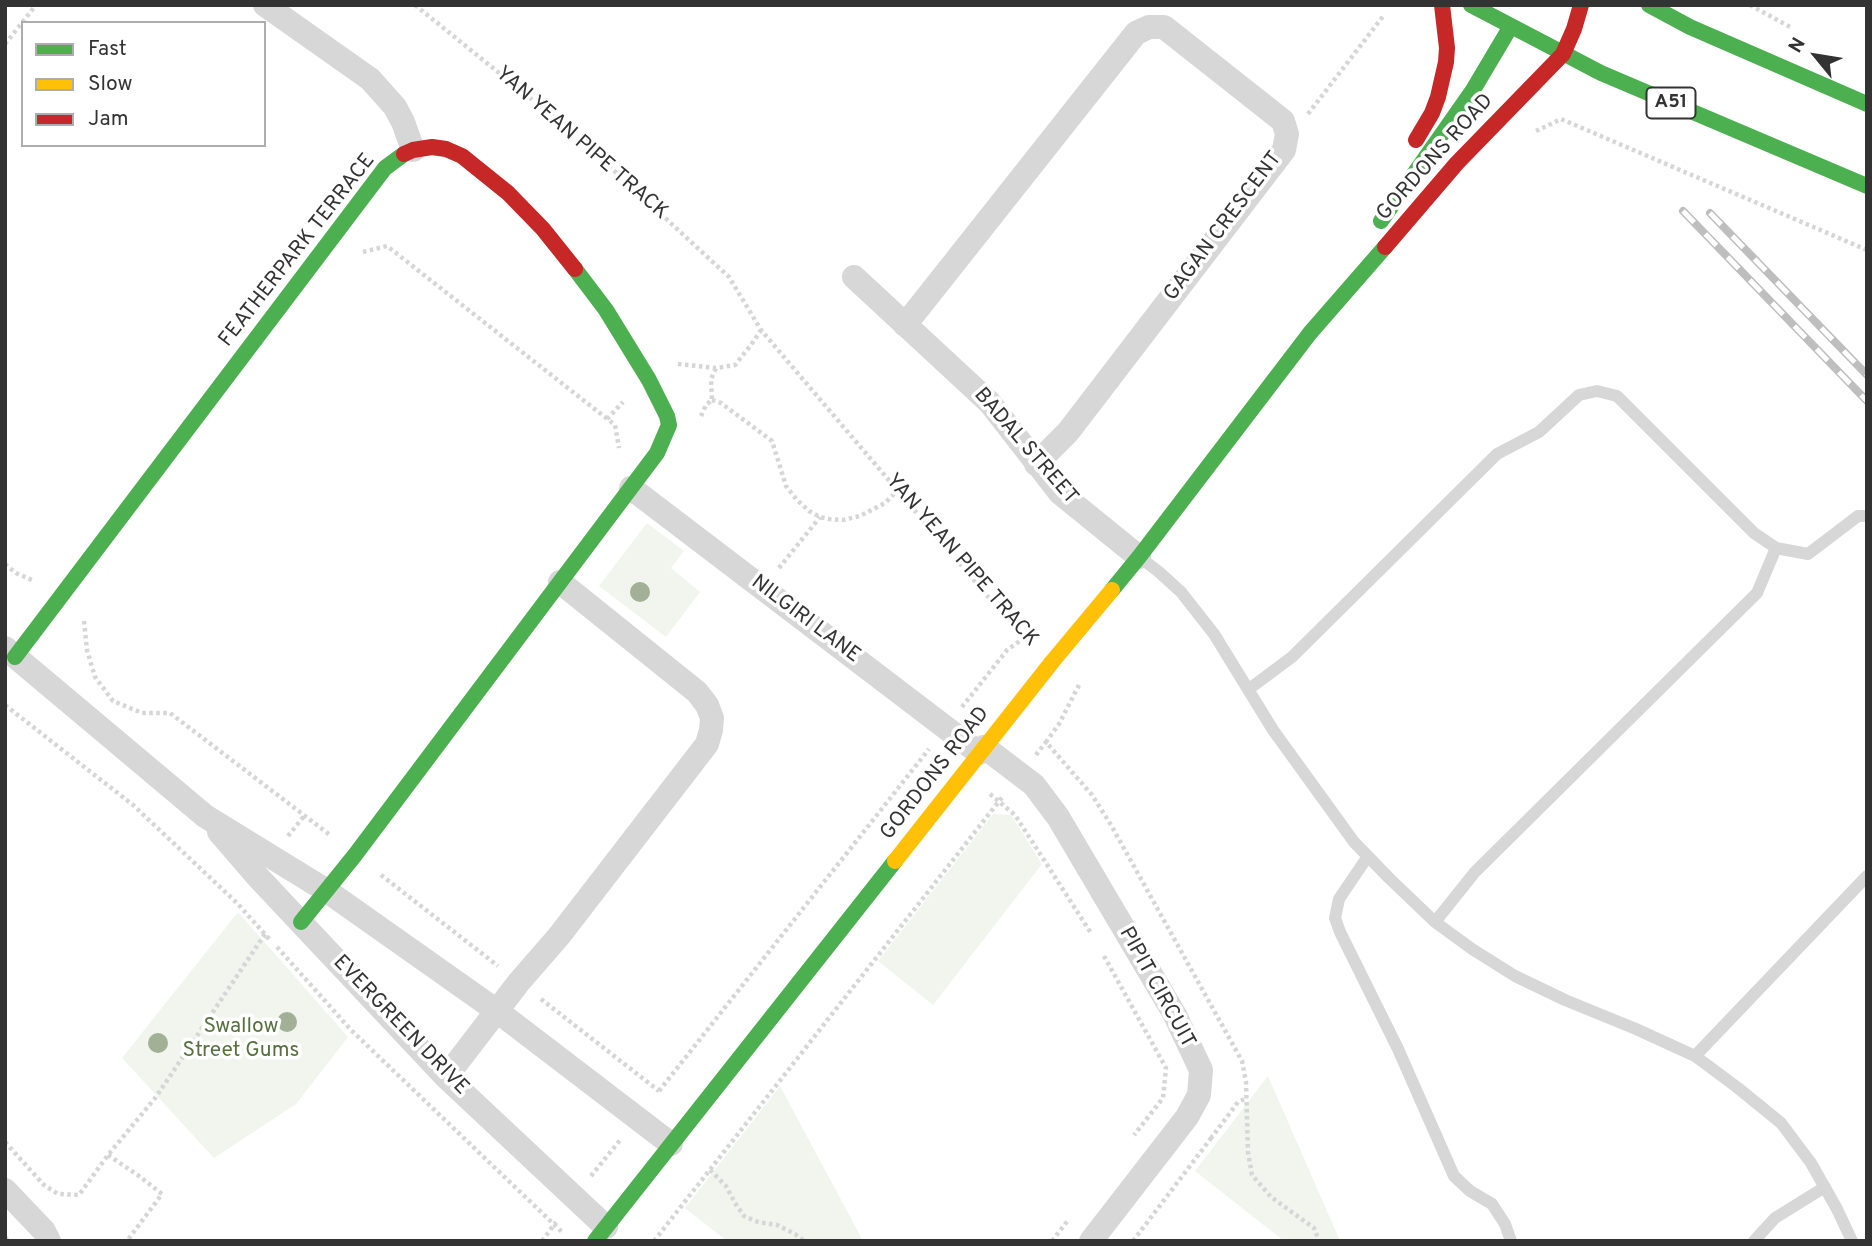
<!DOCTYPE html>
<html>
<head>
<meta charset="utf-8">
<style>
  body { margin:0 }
  #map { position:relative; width:1872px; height:1246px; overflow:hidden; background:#fff; font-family:Overpass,sans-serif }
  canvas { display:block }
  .frame { position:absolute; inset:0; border:7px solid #333; pointer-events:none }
  .legend { position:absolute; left:21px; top:21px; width:245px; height:126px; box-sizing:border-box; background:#fff; border:2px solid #adadad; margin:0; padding:9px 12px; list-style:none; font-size:21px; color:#333 }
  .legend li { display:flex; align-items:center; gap:14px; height:35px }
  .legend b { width:35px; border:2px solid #adadad }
  .north { position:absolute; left:1781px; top:21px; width:70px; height:70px; -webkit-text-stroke:5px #fff; paint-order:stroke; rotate:300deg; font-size:19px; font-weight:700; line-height:28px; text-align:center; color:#333 }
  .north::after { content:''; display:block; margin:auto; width:24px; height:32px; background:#333; clip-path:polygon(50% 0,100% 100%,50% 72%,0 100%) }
</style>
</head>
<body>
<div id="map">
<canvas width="1872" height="1246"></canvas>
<div class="frame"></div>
<ul class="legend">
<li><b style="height:9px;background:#4caf50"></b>Fast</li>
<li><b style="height:9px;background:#ffc107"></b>Slow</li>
<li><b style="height:9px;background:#c62828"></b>Jam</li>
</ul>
<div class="north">N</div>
</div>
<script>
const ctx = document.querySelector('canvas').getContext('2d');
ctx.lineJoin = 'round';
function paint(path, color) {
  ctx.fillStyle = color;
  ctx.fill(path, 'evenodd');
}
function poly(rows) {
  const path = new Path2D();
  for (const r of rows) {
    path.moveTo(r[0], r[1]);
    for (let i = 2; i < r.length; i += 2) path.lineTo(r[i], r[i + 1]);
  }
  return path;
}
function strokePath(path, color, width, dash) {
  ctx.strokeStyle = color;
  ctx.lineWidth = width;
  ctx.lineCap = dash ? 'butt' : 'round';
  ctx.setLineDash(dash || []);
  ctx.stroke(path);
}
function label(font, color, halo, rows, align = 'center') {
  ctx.font = font + ' Overpass,sans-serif';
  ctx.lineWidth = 7;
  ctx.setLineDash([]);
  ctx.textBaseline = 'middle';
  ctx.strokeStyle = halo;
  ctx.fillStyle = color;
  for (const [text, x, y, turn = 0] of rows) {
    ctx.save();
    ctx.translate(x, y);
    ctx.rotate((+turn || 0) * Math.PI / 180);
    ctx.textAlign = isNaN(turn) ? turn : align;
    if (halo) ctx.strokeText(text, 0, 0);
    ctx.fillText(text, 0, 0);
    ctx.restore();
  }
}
const green = poly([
  [647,523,684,551,671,568,700,592,666,637,599,586],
  [993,814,1011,815,1042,864,933,1005,878,961],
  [238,912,348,1037,296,1104,214,1158,122,1058],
  [1268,1076,1340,1241,1284,1241,1195,1171],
  [780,1086,863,1241,727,1241,685,1208]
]);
const path = poly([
  [415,5,571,131,729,277,761,330,1018,632,1028,641],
  [1750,5,1792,28],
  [5,44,36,5],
  [1308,114,1384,15],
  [1536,131,1561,119,1867,250],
  [363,252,387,246,615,425,619,448],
  [678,364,716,368,735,365,751,345,761,330],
  [712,400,721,403,772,441,786,486,796,499,809,511,820,517,829,519,843,520,860,516,885,503,897,491],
  [701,416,706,405,712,400,711,379,716,368],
  [607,419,623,402],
  [5,564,16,573,34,581],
  [779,568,820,517],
  [84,621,87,650,95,677,113,701,142,713,170,713,330,835],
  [1079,685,1059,724,1046,742,1092,795,1111,825,1242,1061,1246,1082,1248,1152,1252,1175,1271,1197,1314,1228,1319,1241],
  [5,705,133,805,237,903,271,941],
  [962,707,1007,650,1024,638],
  [1036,755,1046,742],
  [990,794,1015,815,1091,933],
  [288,836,305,815],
  [381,875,498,966],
  [277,947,351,1030,563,1233],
  [1104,956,1166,1068,1163,1098,1134,1135],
  [541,999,659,1091],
  [659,1091,929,749],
  [1210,1136,1212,1137,1238,1102,1247,1098],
  [5,1142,44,1185,58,1194,79,1195,108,1155,156,1097,265,934],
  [108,1155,139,1176,162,1194,127,1241],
  [710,1170,726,1186,735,1203,744,1216,758,1222,777,1225,795,1234,804,1241],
  [591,1176,621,1139],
  [5,1237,8,1241],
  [542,1241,556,1222],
  [654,1241,1004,795],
  [1052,1241,1069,1219],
  [1133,1241,1212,1137]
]);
const lane = poly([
  [1142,559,1159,572,1181,592,1214,634,1273,730,1354,842,1389,878,1435,922,1472,949,1515,976,1565,1000,1636,1029,1695,1056,1738,1088,1781,1123,1811,1163,1837,1209,1852,1241],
  [1249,689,1292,657,1497,454,1539,432,1579,395,1597,391,1617,396,1754,533,1776,548,1808,554,1858,516,1867,516],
  [1368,856,1339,899,1335,918,1340,932,1398,1049,1454,1176,1470,1191,1492,1204,1505,1224,1511,1241],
  [1435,922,1475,872,1757,593,1776,548],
  [1695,1056,1867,876],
  [1754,1241,1775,1218,1825,1187]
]);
const street = poly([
  [265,5,370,79,395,107,403,122,413,150],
  [854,277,990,403,1060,493,1139,557],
  [905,325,1136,33,1149,27,1164,27,1283,121,1287,134,1284,150,1068,432,1036,464],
  [631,488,979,753],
  [5,648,205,816,327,891,497,1011,671,1144],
  [984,747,1034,785,1058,817,1175,1015,1201,1070,1199,1095,1187,1117,1091,1241],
  [219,832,257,876,446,1077,606,1227],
  [446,1077,519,982,559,936,707,744,711,730,712,718,707,705,697,692,560,582],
  [5,1190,44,1231,49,1241]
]);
const fast = poly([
  [1471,5,1601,73,1867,186],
  [1649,5,1690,27,1867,104],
  [1381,221,1473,90,1511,26],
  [1112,590,1139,557,1310,333,1385,247],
  [15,657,385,168,404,154],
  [301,922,355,855,657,453,669,425,667,416,649,380,606,310,575,269],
  [595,1241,895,861]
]);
const slow = poly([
  [895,861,1052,662,1112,590]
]);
const jam = poly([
  [1563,54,1574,29,1581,5],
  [1416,140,1432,113,1438,97,1446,62,1447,48,1442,5],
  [404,154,413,150,432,147,446,149,462,156,508,193,543,229,575,269],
  [1385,247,1457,163,1563,54]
]);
const rail = poly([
  [1683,211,1867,401],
  [1710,213,1867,375]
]);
const trees = [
  [640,592],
  [287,1022],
  [158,1043]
];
const shields = [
  [1671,103,49]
];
const shieldNames = [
  ["A51",1671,103]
];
const streetNames = [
  ["YAN YEAN PIPE TRACK",581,144,41],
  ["GORDONS ROAD",1436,158,-48],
  ["GAGAN CRESCENT",1224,227,-53],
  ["FEATHERPARK TERRACE",298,251,-52],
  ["BADAL STREET",1025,447,49],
  ["YAN YEAN PIPE TRACK",961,561,49],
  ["NILGIRI LANE",805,620,37],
  ["GORDONS ROAD",936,774,-52],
  ["PIPIT CIRCUIT",1156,988,61],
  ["EVERGREEN DRIVE",400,1026,46]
];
const parkNames = [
  ["Swallow",241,1028],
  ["Street Gums",241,1052]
];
paint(green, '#f1f5ed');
strokePath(path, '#d6d6d6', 4.5, [3.5, 3.5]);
strokePath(lane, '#d7d7d7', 12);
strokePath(street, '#d7d7d7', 24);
strokePath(fast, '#4caf50', 16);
strokePath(slow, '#ffc107', 16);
strokePath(jam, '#c62828', 16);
strokePath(rail, '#bebebe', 8);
strokePath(rail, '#fff', 5, [16]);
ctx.fillStyle = '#a2b095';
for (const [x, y] of trees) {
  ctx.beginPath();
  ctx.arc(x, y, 10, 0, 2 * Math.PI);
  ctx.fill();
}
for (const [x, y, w] of shields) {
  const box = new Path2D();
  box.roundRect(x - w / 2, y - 15.5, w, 31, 5);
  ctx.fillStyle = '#fff';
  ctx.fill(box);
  strokePath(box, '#333', 2);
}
label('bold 19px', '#333', null, shieldNames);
label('21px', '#333', '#fff', streetNames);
label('21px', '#56703f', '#fff', parkNames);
</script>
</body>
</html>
